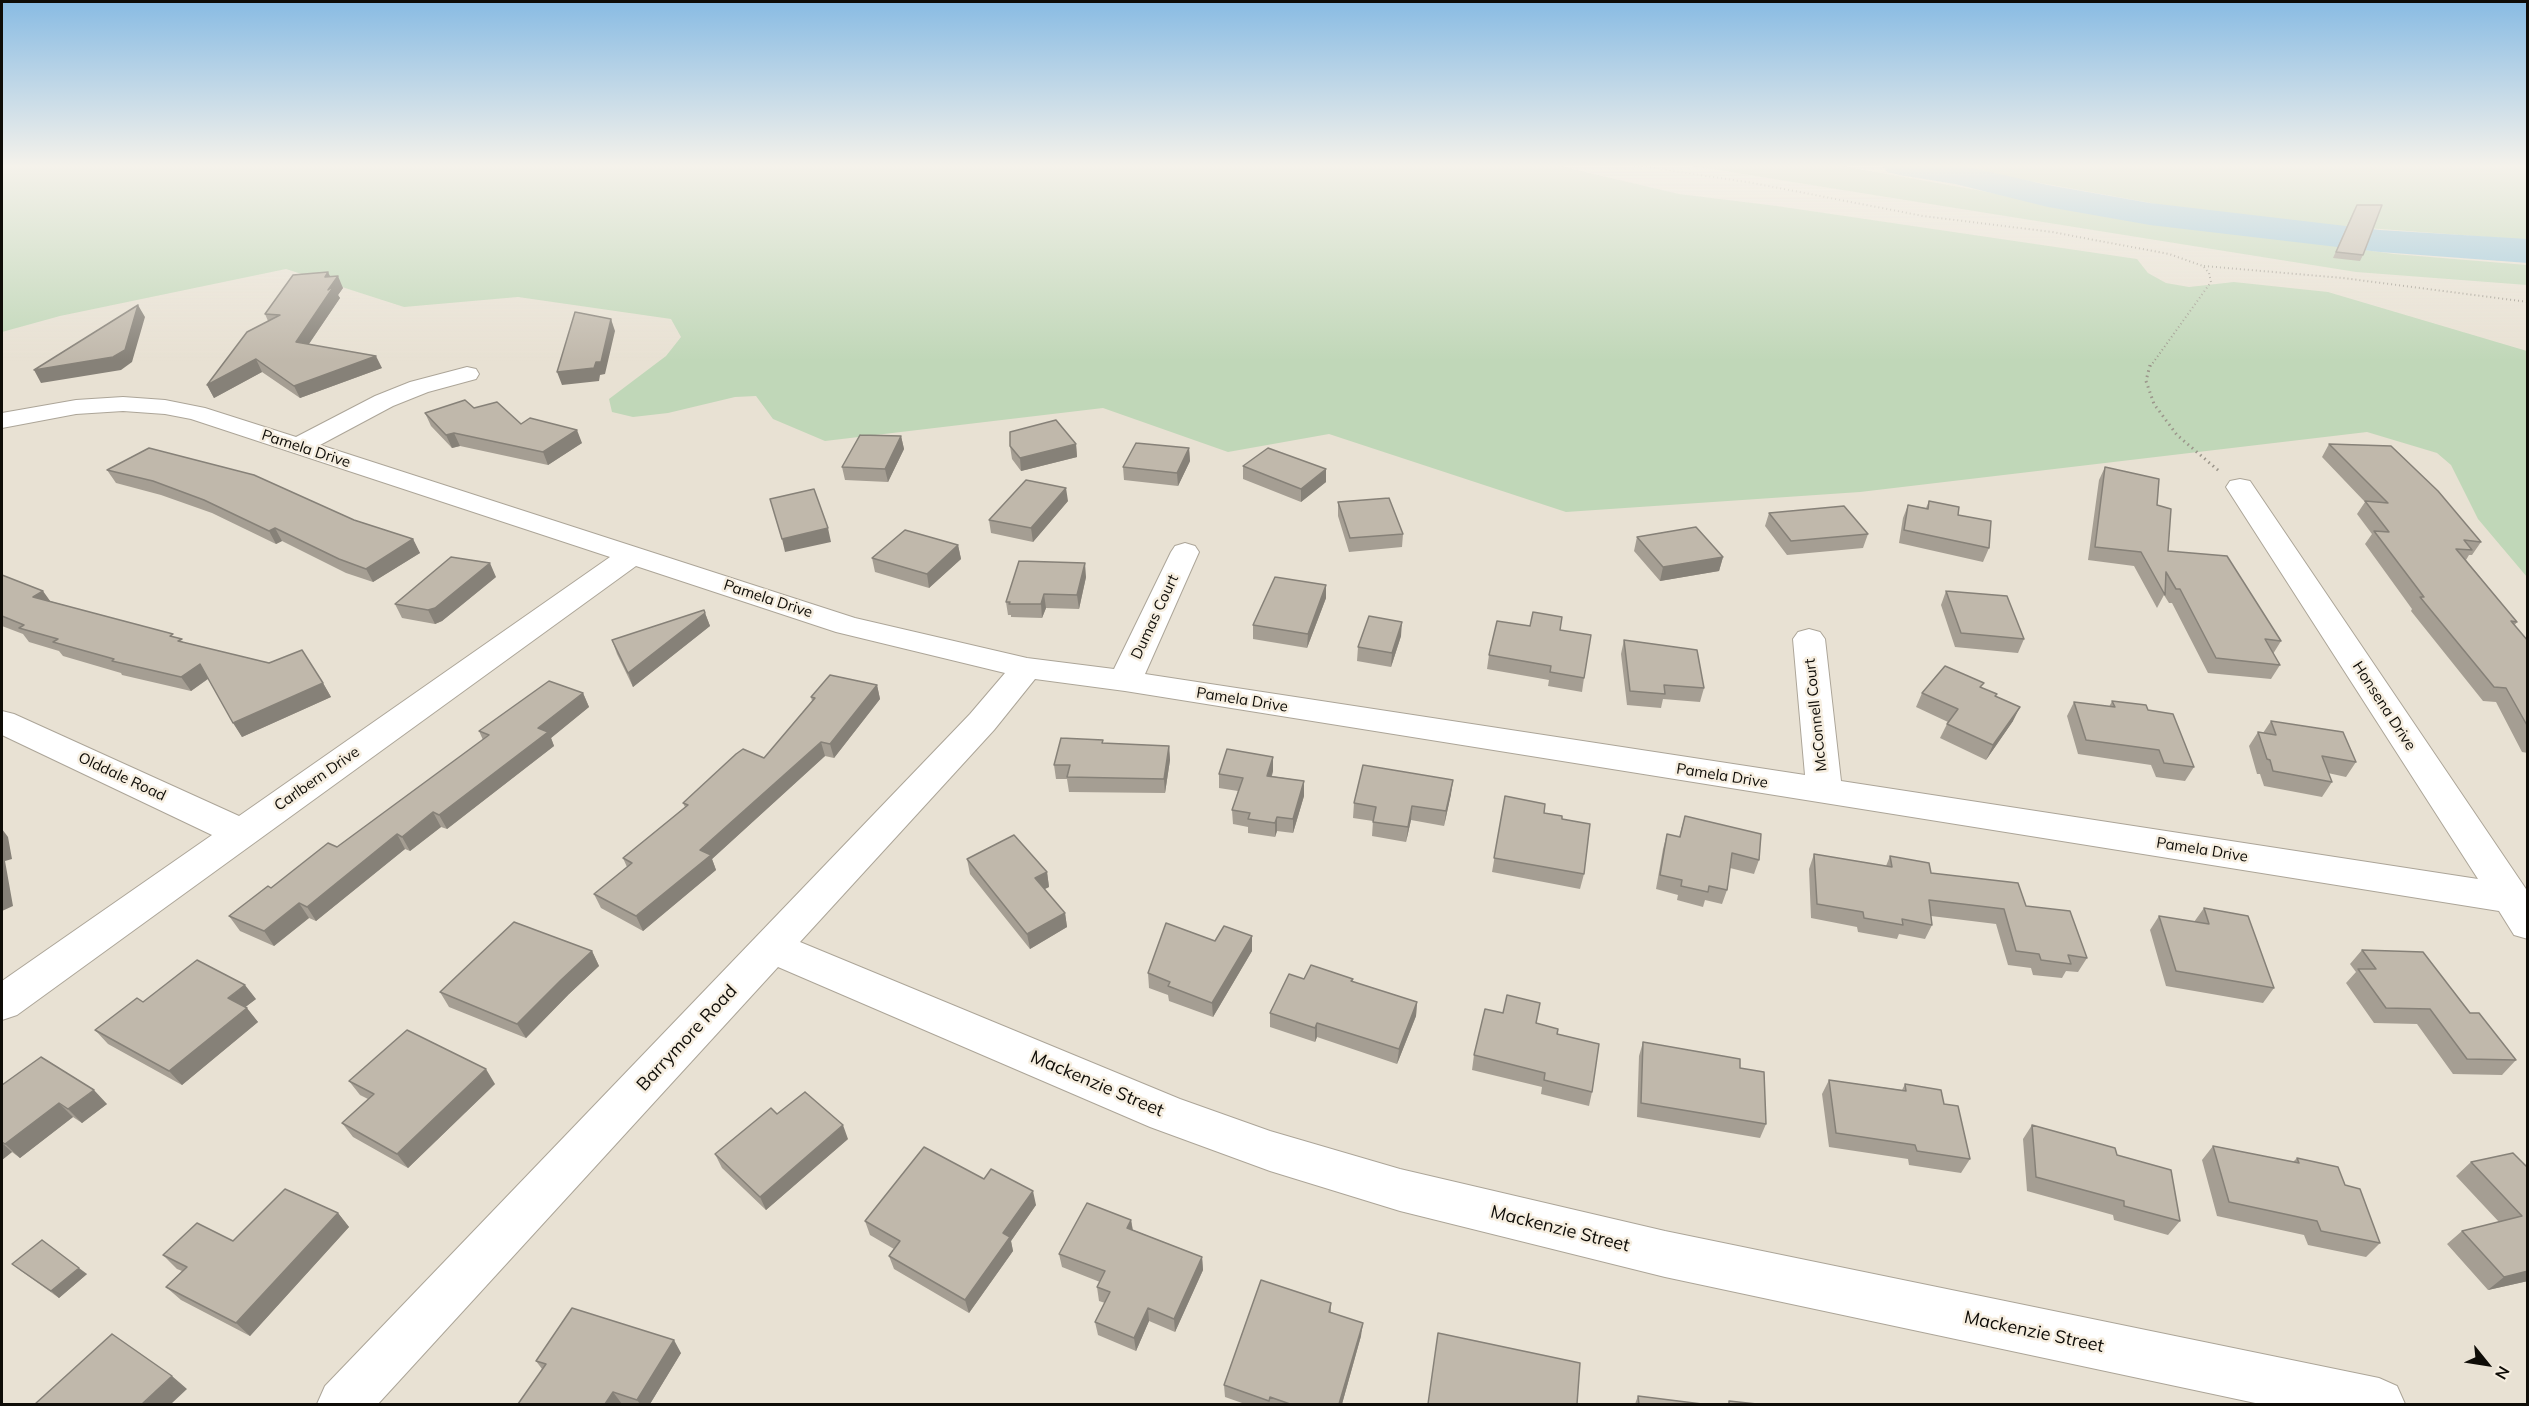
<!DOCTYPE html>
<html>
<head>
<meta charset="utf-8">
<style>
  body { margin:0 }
  #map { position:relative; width:2529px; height:1406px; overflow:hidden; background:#e8e1d3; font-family:Mulish,sans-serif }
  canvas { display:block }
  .frame { position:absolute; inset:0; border:3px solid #0e0c07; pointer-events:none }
  .north { position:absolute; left:2457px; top:1334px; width:60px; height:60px; -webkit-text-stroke:4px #f6eee0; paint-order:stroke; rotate:120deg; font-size:16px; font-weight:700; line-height:24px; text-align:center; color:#0e0c07 }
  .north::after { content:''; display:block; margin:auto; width:21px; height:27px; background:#0e0c07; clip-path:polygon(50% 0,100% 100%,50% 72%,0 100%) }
</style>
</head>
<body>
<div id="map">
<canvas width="2529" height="1406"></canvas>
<div class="frame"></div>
<div class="north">N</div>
</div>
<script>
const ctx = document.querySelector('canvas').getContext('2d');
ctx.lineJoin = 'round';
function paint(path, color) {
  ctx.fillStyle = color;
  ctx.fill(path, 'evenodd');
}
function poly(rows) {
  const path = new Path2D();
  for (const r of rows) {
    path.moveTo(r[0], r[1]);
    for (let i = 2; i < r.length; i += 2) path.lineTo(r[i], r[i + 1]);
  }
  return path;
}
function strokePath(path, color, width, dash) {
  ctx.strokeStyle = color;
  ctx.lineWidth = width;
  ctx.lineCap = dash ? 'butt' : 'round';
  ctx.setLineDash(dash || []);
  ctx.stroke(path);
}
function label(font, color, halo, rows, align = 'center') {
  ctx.font = font + ' Mulish,sans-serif';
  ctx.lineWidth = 5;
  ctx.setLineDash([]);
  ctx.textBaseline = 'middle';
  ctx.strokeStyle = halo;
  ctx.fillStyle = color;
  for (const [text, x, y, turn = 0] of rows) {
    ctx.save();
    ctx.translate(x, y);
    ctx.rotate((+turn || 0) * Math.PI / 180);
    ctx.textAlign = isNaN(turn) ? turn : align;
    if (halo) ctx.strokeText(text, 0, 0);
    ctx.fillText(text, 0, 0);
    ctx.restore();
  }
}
const green = poly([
  [2,165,1556,165,1679,194,1777,206,2137,259,2148,273,2166,283,2189,287,2234,282,2328,292,2527,351,2527,577,2478,519,2451,465,2437,453,2367,432,1860,492,1566,512,1329,434,1228,452,1103,408,825,441,773,419,756,396,735,397,668,413,633,417,612,412,609,399,666,356,681,337,671,319,518,297,404,307,286,269,60,316,2,332],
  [1686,165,1837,165,2133,218,2394,254,2527,265,2527,285,2356,272],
  [1942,165,2527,165,2527,240,2327,225,2189,210]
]);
const river = poly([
  [1882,165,1959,165,2048,185,2150,203,2380,230,2528,239,2528,263,2380,252,2150,225,2048,207,1955,184,1899,175,1887,172,1882,165]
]);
const pathFar1 = poly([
  [1634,165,1753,183,1923,216,2052,232,2169,254,2203,266,2209,273,2211,282,2150,367],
  [2204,266,2343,278,2528,302]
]);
const path = poly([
  [2150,365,2146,381,2154,404,2177,435,2219,471]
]);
const minor = poly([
  [467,367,476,369,479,374,476,379,428,392,393,406,320,445,855,618,1027,658,1114,669,1171,552,1175,546,1185,543,1195,546,1199,552,1145,674,1805,775,1793,639,1798,632,1809,629,1820,632,1825,639,1841,781,2478,879,2226,487,2230,481,2240,479,2250,481,2528,892,2528,939,2514,935,2499,911,1125,691,1035,679,994,730,800,942,1180,1099,1270,1131,1400,1169,1665,1231,2379,1378,2397,1386,2405,1404,2260,1404,1665,1277,1400,1211,1270,1171,1150,1127,778,967,378,1404,317,1404,325,1386,970,714,1005,673,836,632,636,566,17,1015,2,1020,2,981,212,835,2,735,2,711,14,714,239,816,610,557,191,419,165,414,123,411,76,414,2,428,2,413,76,400,123,397,165,400,205,408,296,437,375,396,410,382,467,367]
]);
const wall = poly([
  [2354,210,2363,255,2360,261,2333,258],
  [330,277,343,288,338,295,340,298,309,344,382,368,300,398,262,372,214,398,207,385,268,321,265,314],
  [474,408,521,424,582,443,548,465,460,446,452,448,431,426,425,413],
  [901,436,904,449,888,482,845,480,842,467],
  [1076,444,1077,457,1021,471,1012,459,1010,446],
  [2329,444,2481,542,2472,555,2469,555,2466,560,2517,622,2514,626,2528,641,2528,753,2522,752,2496,702,2483,701,2411,611,2412,609,2365,544,2372,534,2357,514,2365,502,2322,457],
  [1189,448,1190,461,1178,486,1124,480,1123,467],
  [1243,466,1326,482,1301,502,1243,479],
  [2105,467,2157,505,2168,551,2281,641,2273,654,2280,665,2271,679,2208,673,2172,603,2169,603,2164,595,2157,608,2134,566,2088,560,2099,480],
  [107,470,354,520,413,539,420,553,373,582,346,573,282,541,276,544,212,513,161,495,116,483],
  [1068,501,1033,542,991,533,989,520],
  [1929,501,1958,515,1989,548,1983,562,1899,543,1903,518,1908,505,1926,508],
  [1338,502,1403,534,1402,547,1349,552,1338,516],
  [1769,513,1868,534,1863,548,1787,555,1765,526],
  [1637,537,1723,557,1719,571,1660,581,1634,551],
  [958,545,961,559,929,588,875,572,872,558],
  [2,575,50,601,175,637,185,643,323,683,331,697,242,737,208,679,191,691,122,675,121,673,63,656,59,651,29,642,23,634,2,626],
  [496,577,442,621,435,624,402,618,395,604],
  [1086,577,1079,609,1046,608,1042,618,1011,617,1011,615,1008,615,1006,602],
  [1326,585,1326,598,1307,648,1253,639,1253,625],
  [1946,591,2024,639,2018,653,1955,647,1941,605],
  [705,613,710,626,633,687,617,654,612,640],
  [1530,626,1560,630,1584,678,1582,692,1548,686,1549,680,1487,669,1489,655],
  [1401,636,1391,667,1357,661,1358,647],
  [1624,640,1704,688,1700,702,1663,699,1661,708,1627,705,1621,654],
  [877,685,880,699,834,758,825,756,712,859,716,870,643,931,601,908,594,894,627,867,623,858,685,807,683,803,764,758,812,701,811,697],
  [1982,688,1997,694,1996,696,2013,721,1986,760,1940,738,1948,722,1916,707,1922,693],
  [583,693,589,707,551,738,554,746,447,829,441,827,410,851,405,849,316,921,309,918,274,946,240,931,229,916,271,888,337,847,483,740,479,731],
  [2112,701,2148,710,2194,767,2185,781,2156,777,2151,765,2078,754,2067,716,2074,702,2109,707],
  [2271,721,2356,762,2346,777,2328,773,2332,782,2322,797,2264,786,2260,774,2257,774,2249,746,2258,732,2263,733],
  [1103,740,1103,743,1169,746,1170,760,1165,793,1069,792,1067,779,1056,779,1054,765],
  [1273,771,1272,776,1304,781,1304,796,1293,833,1277,831,1275,837,1248,833,1248,827,1233,824,1232,810,1238,791,1219,788,1219,774],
  [1451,794,1444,826,1411,820,1406,842,1372,836,1373,821,1353,818,1354,803],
  [1505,796,1544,813,1562,819,1584,874,1580,889,1492,872],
  [1685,816,1759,860,1754,874,1730,868,1727,890,1722,904,1705,900,1703,907,1677,900,1678,895,1656,889,1663,849,1667,834,1679,837],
  [1814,854,1886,866,1890,856,1931,873,2026,906,2087,958,2078,972,2066,971,2062,978,2033,975,2031,968,2008,965,1996,924,1931,916,1932,925,1925,939,1899,934,1897,939,1858,932,1857,927,1811,918,1809,869],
  [967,859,1047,872,1049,887,1044,889,1065,913,1067,927,1030,949,970,874],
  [2204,908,2274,988,2263,1003,2166,986,2150,930,2159,916,2194,922],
  [1252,936,1252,951,1213,1017,1169,1001,1168,995,1149,988,1148,973,1215,941],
  [2362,950,2470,1013,2516,1060,2502,1075,2453,1074,2417,1024,2374,1023,2346,983,2356,972,2350,964],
  [592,951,599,966,569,994,526,1038,449,1007,440,992],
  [1304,979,1353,979,1353,982,1417,1002,1416,1016,1397,1064,1317,1037,1315,1042,1270,1027,1270,1013],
  [256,999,245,1007,258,1022,182,1085,108,1044,95,1030,143,1002],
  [1536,1023,1557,1034,1592,1092,1589,1106,1541,1094,1542,1087,1472,1070,1474,1055],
  [1643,1042,1740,1068,1766,1124,1760,1138,1637,1117,1639,1056],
  [1829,1080,1902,1090,1905,1084,1944,1104,1970,1159,1961,1173,1909,1165,1908,1159,1829,1147,1822,1094],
  [349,1081,495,1084,408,1168,353,1137,342,1123,368,1099,360,1095],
  [2,1085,107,1104,82,1123,73,1117,20,1158,12,1152,2,1160],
  [2032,1125,2117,1155,2180,1221,2168,1235,2114,1220,2113,1215,2027,1191,2023,1139],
  [848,1139,766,1210,722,1168,715,1154],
  [2213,1146,2293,1162,2297,1158,2345,1185,2380,1243,2366,1257,2308,1245,2304,1235,2217,1216,2202,1160],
  [2471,1162,2528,1168,2528,1281,2488,1290,2447,1244,2462,1231,2499,1222,2456,1176],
  [984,1179,1036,1205,1011,1241,1013,1251,969,1313,894,1269,889,1256,894,1249,870,1235,865,1221],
  [338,1213,349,1227,250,1336,181,1300,166,1287,182,1271,177,1269,163,1255,233,1241],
  [1131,1220,1133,1230,1202,1257,1203,1270,1175,1332,1149,1321,1136,1351,1098,1335,1095,1322,1105,1303,1099,1301,1097,1287,1100,1282,1062,1267,1059,1254],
  [12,1264,87,1274,59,1298,21,1271],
  [1331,1303,1331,1312,1361,1336,1342,1404,1245,1404,1225,1397,1224,1385],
  [681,1353,650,1404,622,1404,542,1369,536,1361],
  [1638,1396,1702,1404,1635,1404]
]);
const shadedWall = poly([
  [328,272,333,282,338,276,343,288,338,295,340,298,302,354,296,342,325,277],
  [138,305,145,317,132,362,121,370,41,383,34,370],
  [611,319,615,331,605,374,600,375,599,381,562,385,557,372],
  [376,356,382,368,300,398,294,386],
  [256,359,262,372,214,398,207,385],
  [577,430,582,443,548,465,543,452],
  [454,433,460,446,452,448,446,435],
  [901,436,904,449,888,482,885,469],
  [1076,444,1077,457,1021,471,1020,458],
  [1189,448,1190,461,1178,486,1177,473],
  [1326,469,1326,482,1301,502,1301,489],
  [1066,488,1068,501,1033,542,1031,528],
  [275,528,282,541,276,544,269,531],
  [828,528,831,542,785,552,782,539],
  [413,539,420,553,373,582,366,569],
  [958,545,961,559,929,588,927,574],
  [1723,557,1719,571,1660,581,1663,567],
  [490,563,496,577,442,621,435,624,428,610],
  [1085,563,1086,577,1079,609,1077,595],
  [1326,585,1326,598,1307,648,1308,634],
  [43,591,53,605,33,597],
  [1044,594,1046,608,1042,618,1041,604],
  [705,613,710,626,633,687,628,673],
  [1402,622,1401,636,1391,667,1392,653],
  [200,664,209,678,191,691,181,677],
  [323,683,331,697,242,737,233,723],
  [877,685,880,699,834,758,830,744],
  [583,693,589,707,551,738,554,746,447,829,439,815,538,728],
  [2020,707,2013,721,1986,760,1993,745],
  [821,742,825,756,712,859,716,870,643,931,636,916,700,850],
  [1169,746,1170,760,1165,793,1164,779],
  [1273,757,1273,771,1267,790,1267,776],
  [1453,780,1451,794,1444,826,1446,811],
  [1304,781,1304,796,1293,833,1293,819],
  [1412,806,1411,820,1406,842,1408,827],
  [433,812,441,827,410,851,402,837],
  [1277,817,1277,831,1275,837,1275,823],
  [2,829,8,837,12,859,5,861,13,906,2,911],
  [397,834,405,849,316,921,307,907],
  [1047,872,1049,887,1037,893,1035,878],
  [299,903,309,918,274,946,264,931],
  [1065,913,1067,927,1030,949,1027,934],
  [1252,936,1252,951,1213,1017,1212,1003],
  [592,951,599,966,569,994,526,1038,517,1024,561,980],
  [245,985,256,999,239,1012,228,998],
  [1417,1002,1416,1016,1397,1064,1399,1049],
  [247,1008,258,1022,182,1085,169,1071],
  [1317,1023,1317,1037,1315,1042,1315,1028],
  [486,1069,495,1084,408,1168,397,1154],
  [94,1090,107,1104,82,1123,68,1109],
  [59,1103,73,1117,20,1158,5,1144],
  [843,1125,848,1139,766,1210,760,1197],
  [2,1143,12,1152,2,1160],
  [1033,1191,1036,1205,1011,1241,1013,1251,969,1313,965,1300,1003,1233],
  [338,1213,349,1227,250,1336,236,1323],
  [1131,1220,1133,1233,1127,1228],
  [1202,1257,1203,1270,1175,1332,1174,1319],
  [79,1268,87,1274,59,1298,51,1291],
  [2528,1271,2528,1281,2488,1290,2504,1277],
  [1148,1308,1149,1321,1136,1351,1134,1338],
  [1363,1323,1361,1336,1342,1404,1339,1404],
  [674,1340,681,1353,650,1404,640,1404,637,1400],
  [172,1376,187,1389,171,1404,142,1404],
  [613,1392,622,1404,605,1404]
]);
const building = poly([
  [2357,205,2382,205,2363,255,2336,252,2357,205],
  [328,272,325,277,338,276,328,290,334,286,296,342,376,356,294,386,256,359,207,385,247,332,280,315,265,314,293,275,328,272],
  [138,305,125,350,113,357,34,370,138,305],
  [575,312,611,319,601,362,596,362,594,368,557,372,575,312],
  [465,400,474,408,497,402,521,424,530,418,577,430,543,452,454,433,446,435,425,413,465,400],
  [1056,420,1076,444,1020,458,1010,446,1010,432,1056,420],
  [860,435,901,436,885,469,842,467,860,435],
  [1136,443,1189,448,1177,473,1123,467,1136,443],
  [2329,444,2391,446,2438,491,2481,542,2464,540,2472,550,2456,549,2517,622,2511,621,2528,641,2528,727,2506,688,2494,687,2420,597,2424,597,2374,531,2389,532,2365,501,2388,503,2329,444],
  [149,448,254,475,354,520,413,539,366,569,339,559,275,528,269,531,204,500,153,481,107,470,149,448],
  [1268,448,1326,469,1301,489,1243,466,1268,448],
  [2105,467,2159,479,2157,505,2171,509,2168,551,2227,556,2281,641,2265,639,2280,665,2216,658,2180,589,2176,589,2166,572,2165,595,2141,552,2095,547,2105,467],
  [1026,480,1066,488,1031,528,989,520,1026,480],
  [814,489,828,528,782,539,770,499,814,489],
  [1389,498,1403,534,1350,538,1338,502,1389,498],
  [1929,501,1959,507,1958,515,1991,521,1989,548,1904,530,1908,505,1928,509,1929,501],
  [1844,506,1868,534,1791,541,1769,513,1844,506],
  [1696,527,1723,557,1663,567,1637,537,1696,527],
  [905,530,958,545,927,574,872,558,905,530],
  [451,557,490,563,435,608,428,610,395,604,451,557],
  [1019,561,1085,563,1077,595,1044,594,1041,604,1009,604,1010,602,1006,602,1019,561],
  [2,575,43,591,33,597,173,634,170,636,182,639,178,641,269,663,302,650,323,683,233,723,200,664,181,677,112,661,114,659,53,642,58,639,19,628,24,625,2,616,2,575],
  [1275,577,1326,585,1308,634,1253,625,1275,577],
  [1946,591,2007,596,2024,639,1961,633,1946,591],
  [704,610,705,613,628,673,612,640,704,610],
  [1533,612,1562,617,1560,630,1591,635,1584,678,1550,672,1551,666,1489,655,1497,621,1530,626,1533,612],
  [1369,616,1402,622,1392,653,1358,647,1369,616],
  [1624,640,1697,650,1704,688,1664,685,1665,694,1630,691,1624,640],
  [1945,666,1984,683,1980,687,1997,694,1995,696,2020,707,1993,745,1947,724,1958,709,1922,693,1945,666],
  [830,675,877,685,830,744,821,742,700,850,711,855,636,916,594,894,632,863,623,858,688,805,683,803,736,754,743,749,764,758,815,698,811,697,830,675],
  [549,681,583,693,538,728,548,732,439,815,433,812,402,837,397,834,307,907,299,903,264,931,229,916,268,886,271,888,328,843,337,847,489,735,479,731,549,681],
  [2112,701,2146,705,2148,710,2173,714,2194,767,2164,763,2159,750,2086,740,2074,702,2115,707,2112,701],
  [2271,721,2343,732,2356,762,2322,756,2332,782,2273,771,2270,760,2267,759,2258,732,2276,735,2271,721],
  [1061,738,1103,740,1102,743,1169,746,1164,779,1067,777,1070,765,1054,765,1061,738],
  [1227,749,1273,757,1267,776,1304,781,1293,819,1277,817,1275,823,1248,819,1250,813,1232,810,1243,778,1219,774,1227,749],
  [1363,765,1453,780,1446,811,1412,806,1408,827,1373,822,1376,807,1354,803,1363,765],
  [1505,796,1545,804,1544,813,1562,816,1562,819,1590,824,1584,874,1494,858,1505,796],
  [1685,816,1761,834,1759,860,1732,853,1727,890,1709,886,1708,892,1681,886,1682,880,1660,875,1667,834,1680,837,1685,816],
  [1014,835,1047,872,1035,878,1065,913,1027,934,967,859,1014,835],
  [1814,854,1892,867,1890,856,1929,863,1931,873,2018,883,2026,906,2070,911,2087,958,2068,955,2071,964,2041,960,2039,954,2016,951,2004,909,1929,900,1932,925,1902,919,1903,925,1864,918,1863,912,1817,904,1814,854],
  [2204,908,2248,916,2274,988,2176,971,2159,916,2209,924,2204,908],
  [514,922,592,951,561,980,517,1024,440,992,514,922],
  [1166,923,1215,941,1224,926,1252,936,1212,1003,1168,986,1170,982,1148,973,1166,923],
  [2362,950,2423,952,2470,1013,2479,1013,2516,1060,2467,1059,2430,1009,2386,1008,2358,969,2376,969,2362,950],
  [197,960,245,985,228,998,247,1008,169,1071,95,1030,137,998,143,1002,197,960],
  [1311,965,1353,979,1351,981,1417,1002,1399,1049,1317,1023,1315,1028,1270,1013,1289,974,1304,979,1311,965],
  [1507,995,1540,1003,1536,1023,1558,1029,1557,1034,1599,1044,1592,1092,1544,1080,1545,1073,1474,1055,1485,1009,1503,1013,1507,995],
  [407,1030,486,1069,397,1154,342,1123,374,1094,349,1081,407,1030],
  [1643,1042,1740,1059,1740,1068,1764,1072,1766,1124,1641,1103,1643,1042],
  [41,1057,94,1090,68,1109,59,1103,5,1144,2,1142,2,1085,41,1057],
  [1829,1080,1906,1091,1905,1084,1941,1090,1944,1104,1958,1106,1970,1159,1917,1151,1915,1145,1836,1133,1829,1080],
  [805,1092,843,1125,760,1197,715,1154,771,1108,777,1114,805,1092],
  [2032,1125,2115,1148,2117,1155,2171,1170,2180,1221,2124,1206,2124,1201,2036,1177,2032,1125],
  [2213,1146,2299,1163,2297,1158,2338,1167,2345,1185,2360,1189,2380,1243,2321,1231,2317,1221,2229,1202,2213,1146],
  [924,1147,984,1179,991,1169,1033,1191,1003,1233,1010,1237,965,1300,889,1256,900,1241,865,1221,924,1147],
  [2513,1153,2528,1168,2528,1271,2504,1277,2462,1231,2522,1216,2471,1162,2513,1153],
  [285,1189,338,1213,236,1323,166,1287,187,1267,163,1255,197,1223,233,1241,285,1189],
  [1087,1203,1131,1220,1127,1228,1202,1257,1174,1319,1148,1308,1134,1338,1095,1322,1110,1292,1097,1287,1105,1271,1059,1254,1087,1203],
  [42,1240,79,1268,51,1291,12,1264,42,1240],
  [1261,1280,1331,1303,1329,1312,1363,1323,1339,1404,1290,1404,1270,1397,1269,1401,1224,1385,1261,1280],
  [572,1308,674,1340,637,1400,613,1392,605,1404,518,1404,546,1364,536,1361,572,1308],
  [1438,1333,1580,1363,1577,1404,1428,1404,1438,1333],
  [112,1334,172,1376,142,1404,35,1404,112,1334],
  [1638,1396,1702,1404,1639,1404,1638,1396],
  [1729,1401,1757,1404,1729,1404,1729,1401]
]);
const streetNames = [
  ["Pamela Drive",306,449,18],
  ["Pamela Drive",768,599,18],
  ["Dumas Court",1155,617,-65],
  ["Pamela Drive",1242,700,9],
  ["Honsena Drive",2384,706,57],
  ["McConnell Court",1816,715,-96],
  ["Pamela Drive",1722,776,9],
  ["Olddale Road",122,777,25],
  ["Carlbern Drive",317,779,-35],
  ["Pamela Drive",2202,850,9]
];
const nearStreetnames = [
  ["Barrymore Road",687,1038,-47],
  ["Mackenzie Street",1097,1084,23],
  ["Mackenzie Street",1560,1229,14],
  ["Mackenzie Street",2034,1332,12]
];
paint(green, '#c0d7b8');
paint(river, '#98c6db');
strokePath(minor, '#aca598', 2);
strokePath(pathFar1, '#9b968b', 2, [1, 3]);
strokePath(path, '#9b968b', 3, [1.5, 4]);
paint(minor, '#fff');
paint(wall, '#a59e93');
paint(shadedWall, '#868178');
paint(building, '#c0b8ab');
strokePath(building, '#868178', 1.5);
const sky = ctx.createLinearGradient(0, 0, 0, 361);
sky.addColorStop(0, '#88bbe3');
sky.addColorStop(0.46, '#f5f2eb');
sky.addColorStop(1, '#f5f2eb00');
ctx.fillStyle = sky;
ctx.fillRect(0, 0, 2529, 361);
label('15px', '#0e0c07', '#f6eee0', streetNames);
label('18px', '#0e0c07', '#f6eee0', nearStreetnames);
</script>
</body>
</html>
